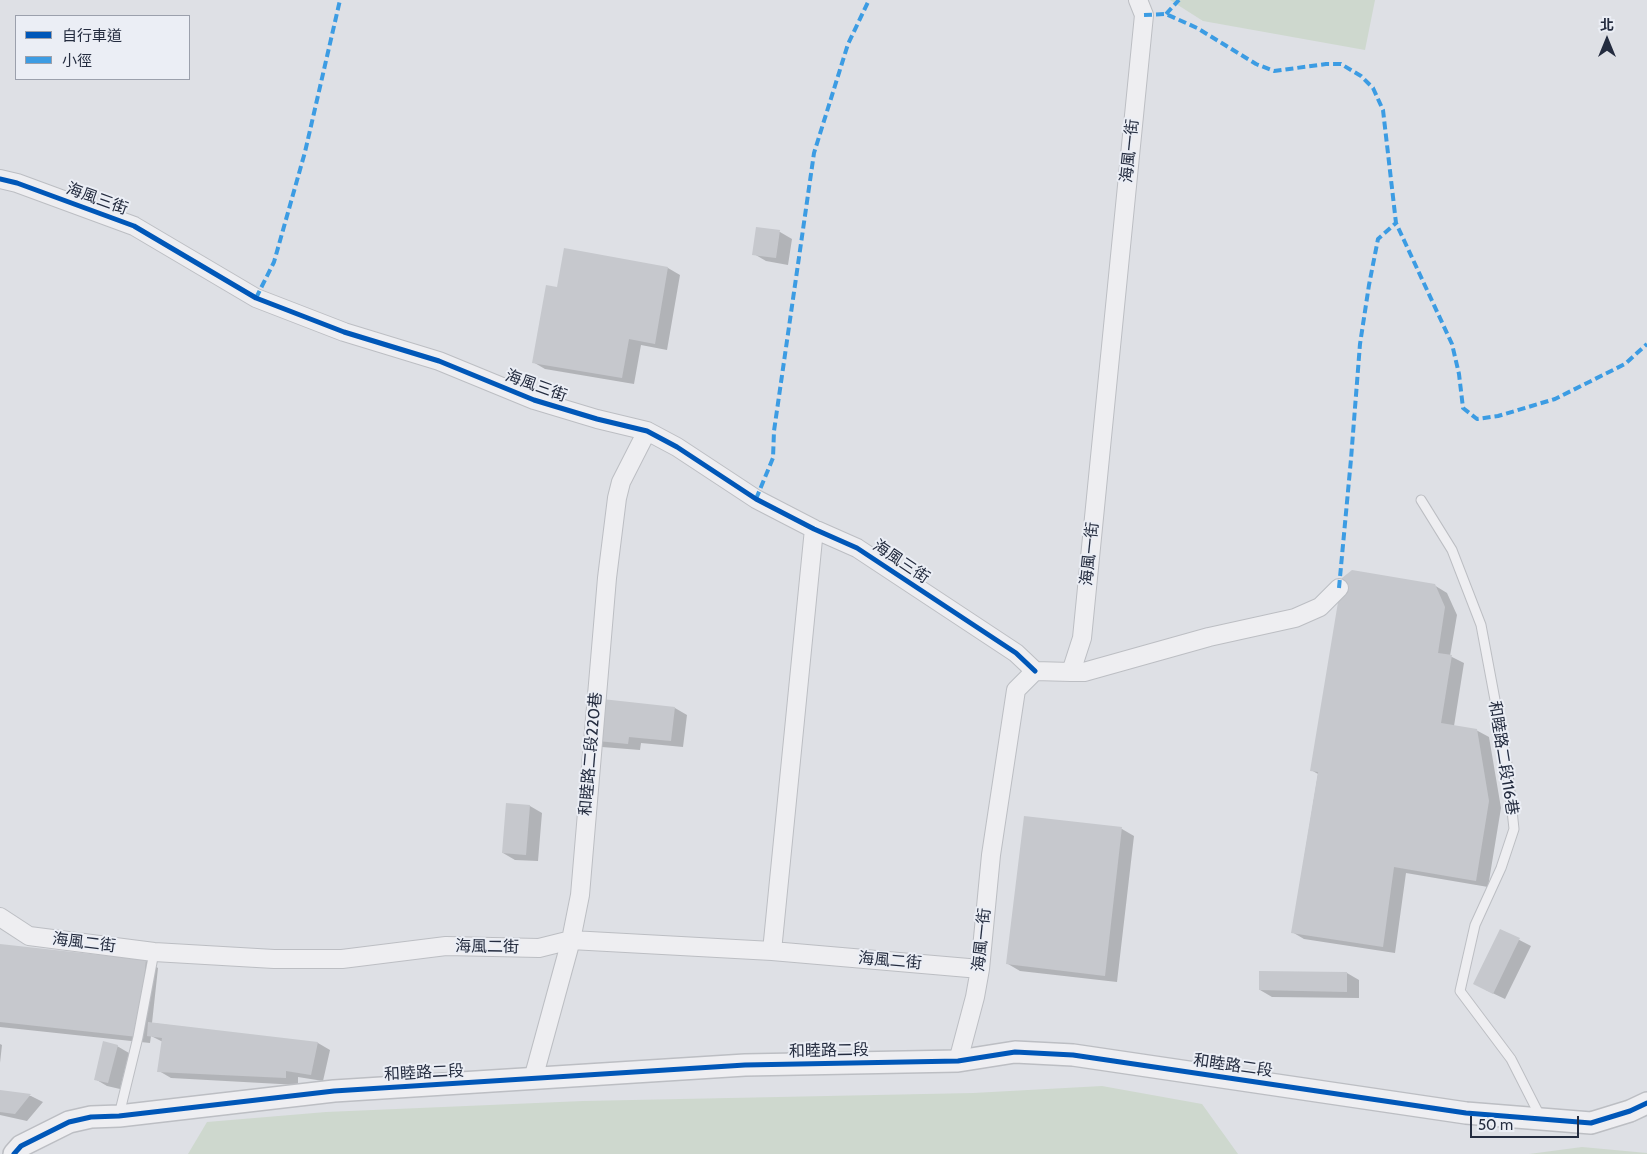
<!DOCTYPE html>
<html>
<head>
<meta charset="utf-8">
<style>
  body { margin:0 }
  #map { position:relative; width:1647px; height:1154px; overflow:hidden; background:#dee0e5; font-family:Cabin,"Noto Sans TC",sans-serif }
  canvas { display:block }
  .legend { position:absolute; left:15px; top:15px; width:175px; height:65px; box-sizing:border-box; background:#ebeef5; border:1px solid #9ba0ac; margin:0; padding:6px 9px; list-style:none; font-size:15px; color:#242c3f }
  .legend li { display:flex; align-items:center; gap:10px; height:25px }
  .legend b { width:25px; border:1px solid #9ba0ac }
  .north { position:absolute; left:1582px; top:15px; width:50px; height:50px; -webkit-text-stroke:4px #ebeef5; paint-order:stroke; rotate:0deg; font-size:14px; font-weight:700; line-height:20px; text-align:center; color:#242c3f }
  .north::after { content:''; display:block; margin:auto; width:18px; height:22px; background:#242c3f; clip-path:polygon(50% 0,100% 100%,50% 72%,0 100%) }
  .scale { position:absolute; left:1470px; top:1116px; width:109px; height:22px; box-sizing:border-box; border:2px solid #242c3f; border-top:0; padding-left:6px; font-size:15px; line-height:18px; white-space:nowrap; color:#242c3f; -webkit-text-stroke:4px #ebeef5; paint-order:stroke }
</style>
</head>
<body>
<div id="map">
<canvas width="1647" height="1154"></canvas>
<ul class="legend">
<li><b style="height:6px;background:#0057b8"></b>自行車道</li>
<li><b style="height:6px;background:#3c9ce3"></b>小徑</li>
</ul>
<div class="north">北</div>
<div class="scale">50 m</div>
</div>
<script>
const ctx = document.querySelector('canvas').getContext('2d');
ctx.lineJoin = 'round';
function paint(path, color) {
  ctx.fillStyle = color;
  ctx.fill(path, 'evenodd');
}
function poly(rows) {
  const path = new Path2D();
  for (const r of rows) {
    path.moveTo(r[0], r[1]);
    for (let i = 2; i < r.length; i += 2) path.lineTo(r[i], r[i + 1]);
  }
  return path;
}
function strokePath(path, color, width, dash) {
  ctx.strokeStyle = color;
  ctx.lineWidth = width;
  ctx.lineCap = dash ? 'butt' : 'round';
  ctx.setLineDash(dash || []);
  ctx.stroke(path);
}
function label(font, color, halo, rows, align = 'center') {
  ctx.font = font + ' Cabin,"Noto Sans TC",sans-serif';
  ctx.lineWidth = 4;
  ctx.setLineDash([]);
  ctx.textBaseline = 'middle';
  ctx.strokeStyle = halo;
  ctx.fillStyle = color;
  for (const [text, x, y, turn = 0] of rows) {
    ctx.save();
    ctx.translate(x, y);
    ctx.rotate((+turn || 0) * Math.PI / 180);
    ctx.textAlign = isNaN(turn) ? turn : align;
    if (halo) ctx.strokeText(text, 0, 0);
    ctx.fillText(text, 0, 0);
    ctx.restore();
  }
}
const green = poly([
  [1170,0,1375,0,1365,50,1203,21],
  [1102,1086,1202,1104,1238,1154,188,1154,207,1122,326,1112,583,1101,973,1093],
  [1582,1147,1647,1153,1647,1154,1529,1154]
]);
const shadow = poly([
  [757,228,780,232,792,239,788,265,766,261,754,254],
  [668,268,680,275,667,350,641,345,634,384,545,369,533,362,558,288],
  [1434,585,1447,593,1457,615,1450,656,1464,663,1454,726,1476,730,1489,737,1501,808,1488,887,1406,873,1395,953,1304,939,1292,932,1318,774,1311,770],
  [675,708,687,715,683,747,641,743,640,750,602,747,590,740],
  [507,804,530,806,542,813,538,861,515,860,503,853],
  [1025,817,1122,829,1134,836,1117,982,1020,971,1008,964],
  [1500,930,1531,946,1505,999,1486,990],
  [0,945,146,961,158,968,152,1023,318,1043,330,1050,323,1081,298,1077,298,1085,171,1078,159,1071,163,1042,151,1036,150,1043,0,1027],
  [1347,973,1359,980,1359,998,1272,997,1260,990],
  [0,1044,2,1045,0,1063],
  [117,1046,129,1053,120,1089,107,1086,95,1079],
  [0,1091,31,1096,43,1102,27,1121,0,1115]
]);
const building = poly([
  [756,227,780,230,776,258,752,255],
  [564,248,668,267,655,344,629,339,622,378,532,363,546,285,557,287],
  [1352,570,1435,584,1445,607,1438,653,1452,655,1441,723,1477,729,1489,801,1476,881,1394,867,1383,947,1291,933,1318,772,1310,771,1342,578],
  [593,698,675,707,671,741,629,737,628,744,588,740],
  [506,803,530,805,526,855,502,853],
  [1024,816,1122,827,1105,976,1006,964],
  [1500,929,1520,938,1493,994,1473,984],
  [0,944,146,960,138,1037,0,1022],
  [1259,971,1347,972,1347,992,1259,990],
  [148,1022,318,1042,311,1075,286,1071,286,1078,157,1072,162,1038,147,1036],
  [103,1041,118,1045,108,1083,94,1080],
  [0,1090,31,1094,15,1114,0,1112]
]);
const service = poly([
  [1421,500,1452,550,1481,625,1507,764,1514,829,1501,868,1475,925,1460,991,1511,1059,1541,1118],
  [119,1115,138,1037,154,952]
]);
const minor = poly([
  [0,179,17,183,134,226,256,298,344,332,439,361,534,400,597,419,647,431,677,447,756,499,814,529,857,548,1016,653,1035,671],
  [1071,672,1084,672,1209,637,1295,618,1320,607,1339,588],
  [0,917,29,936,154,952,274,959,342,959,446,946,539,948,571,940,772,951,980,969],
  [772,951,814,529],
  [958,1061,975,997,980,969,991,855,1016,690,1035,671,1071,672,1082,638,1144,15,1138,0],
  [533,1079,571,940,580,895,607,578,617,498,621,482,647,431]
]);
const tertiary = poly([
  [14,1154,21,1146,69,1122,91,1117,119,1116,334,1091,745,1065,958,1061,1015,1052,1073,1055,1466,1113,1591,1123,1630,1111,1647,1103]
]);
const quiet = poly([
  [1166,14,1179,0],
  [1144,15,1166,14,1197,28,1256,64,1274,71,1326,64,1341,64,1361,76,1373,88,1383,110,1396,223,1452,344,1459,374,1463,408,1477,419,1498,416,1555,399,1625,364,1647,344],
  [256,298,274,262,305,152,340,0],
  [756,499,773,458,774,431,814,153,848,44,869,0],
  [1339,588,1351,459,1360,344,1369,285,1378,239,1396,223]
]);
const cycleway = poly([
  [0,179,17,183,134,226,256,298,344,332,439,361,534,400,597,419,647,431,677,447,756,499,814,529,857,548,1016,653,1035,671],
  [14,1154,21,1146,69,1122,91,1117,119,1116,334,1091,745,1065,958,1061,1015,1052,1073,1055,1466,1113,1591,1123,1630,1111,1647,1103]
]);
const streetNames = [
  ["海風一街",1130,151,-84],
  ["海風三街",97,199,20],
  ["海風三街",536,386,20],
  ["海風一街",1090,554,-84],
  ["海風三街",901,562,34],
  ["和睦路二段220巷",591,754,-85],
  ["和睦路二段116巷",1503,758,81],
  ["海風一街",982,940,-84],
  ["海風二街",84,943,7],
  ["海風二街",487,947,1],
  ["海風二街",890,961,5],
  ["和睦路二段",829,1051,-1],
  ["和睦路二段",1233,1066,8],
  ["和睦路二段",424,1073,-3]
];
paint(green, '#ced8ce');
paint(shadow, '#0003');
paint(building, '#c6c8cd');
strokePath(service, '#bcbec3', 11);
strokePath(minor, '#bcbec3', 20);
strokePath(tertiary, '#bcbec3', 24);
strokePath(service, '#eeeef1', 9);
strokePath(minor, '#eeeef1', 18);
strokePath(tertiary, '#eeeef1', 21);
strokePath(quiet, '#3c9ce3', 4, [8, 4]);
strokePath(cycleway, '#0057b8', 5);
label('16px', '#242c3f', '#ebeef5', streetNames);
</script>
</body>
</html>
